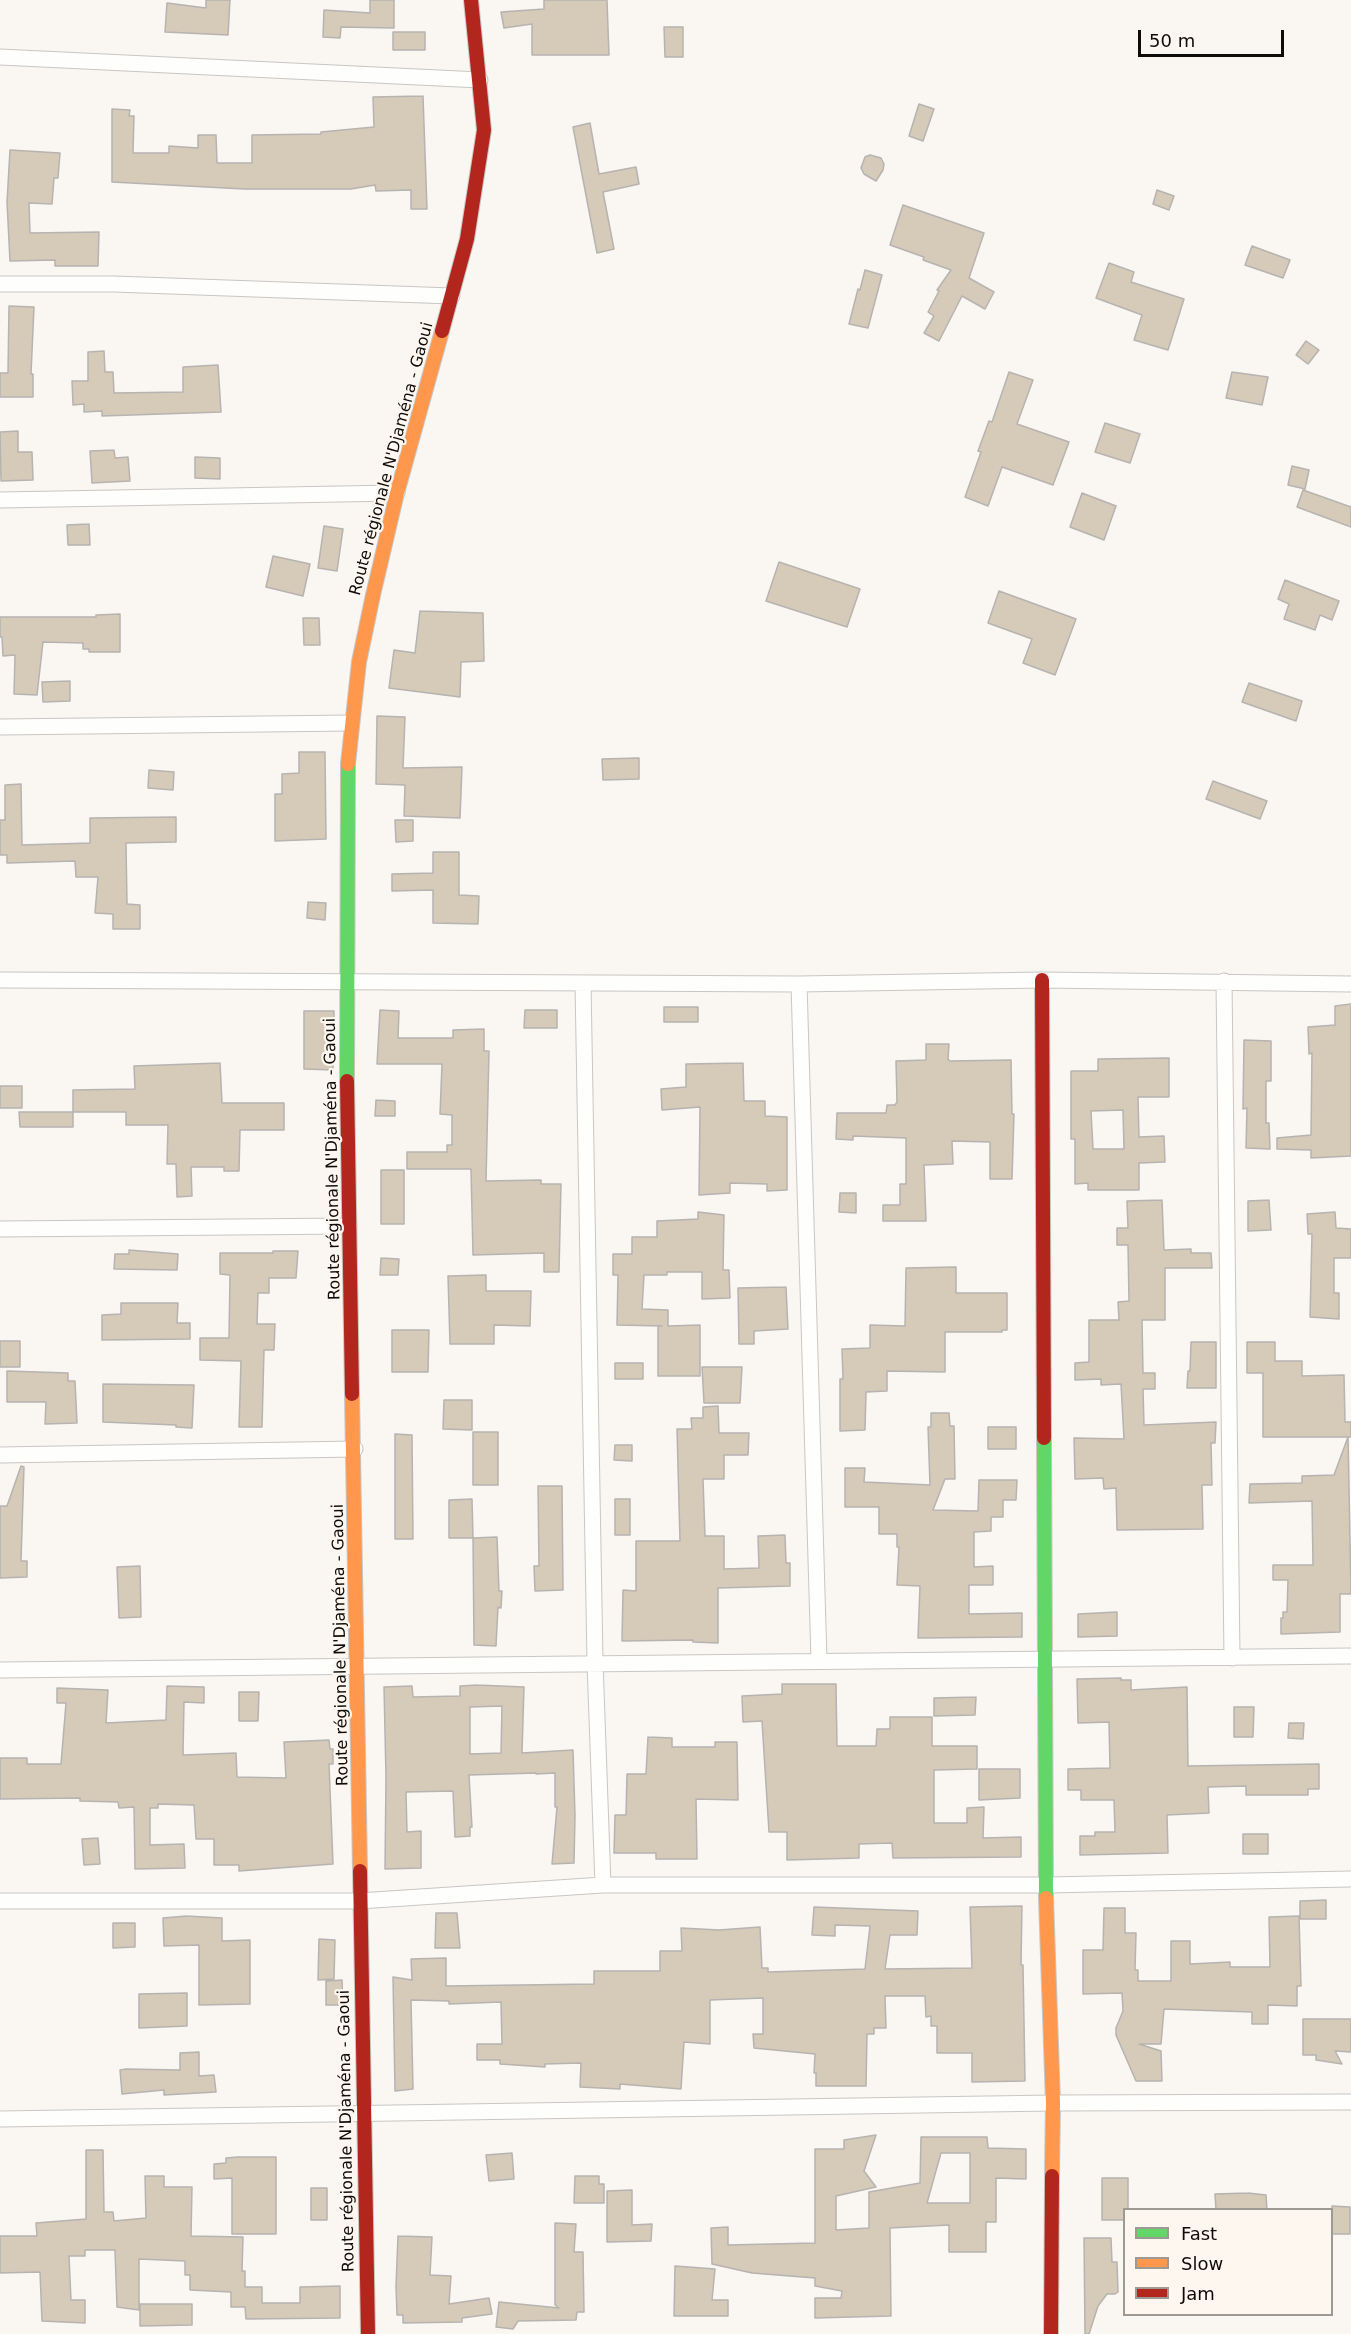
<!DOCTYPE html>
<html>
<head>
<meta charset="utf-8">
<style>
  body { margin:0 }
  #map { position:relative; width:1351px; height:2334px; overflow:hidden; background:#faf6f2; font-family:"DejaVu Sans",sans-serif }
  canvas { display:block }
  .legend { position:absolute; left:1123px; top:2208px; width:210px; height:108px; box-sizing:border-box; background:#fdf7ef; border:2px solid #9d9993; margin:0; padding:8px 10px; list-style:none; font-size:18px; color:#0e0c09 }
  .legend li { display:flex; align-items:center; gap:12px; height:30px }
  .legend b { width:30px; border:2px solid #9d9993 }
  .scale { position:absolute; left:1138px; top:30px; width:146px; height:27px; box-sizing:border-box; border:3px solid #0e0c09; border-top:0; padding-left:8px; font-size:18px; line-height:21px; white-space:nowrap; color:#0e0c09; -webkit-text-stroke:4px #fdf7ef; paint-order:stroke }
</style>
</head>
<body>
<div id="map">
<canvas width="1351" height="2334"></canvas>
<ul class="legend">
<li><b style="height:8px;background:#63d668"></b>Fast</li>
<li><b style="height:8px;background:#ff974d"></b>Slow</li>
<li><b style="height:8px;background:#b3261e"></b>Jam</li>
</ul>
<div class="scale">50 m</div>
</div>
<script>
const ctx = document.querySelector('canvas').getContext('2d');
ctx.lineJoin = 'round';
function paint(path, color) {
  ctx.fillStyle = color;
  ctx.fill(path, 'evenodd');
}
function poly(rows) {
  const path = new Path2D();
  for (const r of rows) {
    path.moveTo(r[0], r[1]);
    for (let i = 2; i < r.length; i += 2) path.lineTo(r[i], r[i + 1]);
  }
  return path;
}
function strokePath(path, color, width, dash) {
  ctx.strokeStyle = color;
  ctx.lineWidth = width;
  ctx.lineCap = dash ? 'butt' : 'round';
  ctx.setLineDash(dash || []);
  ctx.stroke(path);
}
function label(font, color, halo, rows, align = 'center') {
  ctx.font = font + ' "DejaVu Sans",sans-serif';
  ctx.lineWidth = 4.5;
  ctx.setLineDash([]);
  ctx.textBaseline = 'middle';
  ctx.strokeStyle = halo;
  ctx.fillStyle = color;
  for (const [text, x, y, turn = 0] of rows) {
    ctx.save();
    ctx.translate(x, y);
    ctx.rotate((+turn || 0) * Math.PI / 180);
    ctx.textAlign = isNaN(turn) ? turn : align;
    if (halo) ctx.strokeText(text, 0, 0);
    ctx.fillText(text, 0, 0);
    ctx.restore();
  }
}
const building = poly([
  [206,0,230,0,228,35,165,32,167,3,206,8,206,0],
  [370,0,394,0,394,28,341,27,340,38,323,37,324,10,370,13,370,0],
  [544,0,607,0,609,55,532,55,532,24,504,28,501,12,544,9,544,0],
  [664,27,683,27,683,57,665,57,664,27],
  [393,32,425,32,425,50,393,50,393,32],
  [423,96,427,209,411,209,411,190,376,191,375,185,351,189,244,189,112,182,112,109,130,110,129,116,134,116,133,153,169,153,169,146,198,148,198,135,216,135,217,163,252,163,252,135,321,134,321,132,374,127,373,97,423,96],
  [919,104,934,109,923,141,909,136,919,104],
  [590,123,599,174,636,167,639,184,603,192,614,249,597,253,573,127,590,123],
  [10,150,60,153,58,178,54,178,52,204,29,203,30,233,99,232,98,266,55,266,55,260,10,261,7,202,10,150],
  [870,155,881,158,884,164,883,170,876,181,864,174,861,168,865,157,870,155],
  [1157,190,1174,196,1169,210,1153,204,1157,190],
  [903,205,984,233,969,278,994,292,985,309,962,296,939,341,924,333,934,316,928,312,939,291,937,290,951,270,923,260,924,257,890,245,903,205],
  [1252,246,1290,260,1283,278,1245,265,1252,246],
  [1109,263,1134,272,1131,282,1184,299,1168,350,1134,340,1142,315,1096,298,1109,263],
  [865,270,882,275,868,328,849,324,858,289,860,290,865,270],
  [9,306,34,307,31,374,33,374,33,397,0,397,0,373,8,373,9,306],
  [1306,341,1319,350,1308,364,1296,355,1306,341],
  [104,351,105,372,113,372,114,393,183,392,183,367,218,365,221,412,102,416,102,411,84,412,84,404,73,405,72,381,88,381,88,352,104,351],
  [1009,372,1033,380,1017,424,1069,442,1053,485,1002,467,988,506,965,497,981,452,978,451,989,421,992,422,1009,372],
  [1232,372,1268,377,1262,405,1226,398,1232,372],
  [1105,423,1140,434,1130,463,1095,452,1105,423],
  [18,431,18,452,32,452,33,480,1,481,0,432,18,431],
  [114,450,115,458,128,457,130,481,92,483,90,451,114,450],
  [195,457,220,458,220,479,195,478,195,457],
  [1292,466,1309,470,1305,489,1288,485,1292,466],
  [1303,490,1351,507,1351,527,1297,507,1303,490],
  [1082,493,1116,506,1104,540,1070,527,1082,493],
  [89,524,90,545,68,545,67,525,89,524],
  [324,526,343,529,337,571,318,568,324,526],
  [273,556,310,564,303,596,266,587,273,556],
  [779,562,860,589,847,627,766,601,779,562],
  [1285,580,1339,601,1332,620,1320,615,1315,630,1284,619,1289,604,1278,599,1285,580],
  [999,591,1076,619,1055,675,1023,663,1032,639,988,623,999,591],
  [420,611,483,613,484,661,461,662,460,697,389,688,394,650,415,653,420,611],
  [120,614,120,652,89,652,89,649,83,649,83,643,43,642,37,695,14,694,15,655,3,656,2,637,0,637,0,617,96,617,96,615,120,614],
  [303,618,319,618,320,645,304,645,303,618],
  [70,681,70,701,43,702,42,682,70,681],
  [1249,683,1302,701,1296,721,1242,702,1249,683],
  [377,716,405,717,403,768,462,767,460,818,404,816,405,785,376,784,377,716],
  [299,752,325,752,326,839,275,841,275,794,282,794,282,774,299,773,299,752],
  [639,758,639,779,603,780,602,759,639,758],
  [149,770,174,772,173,790,148,788,149,770],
  [1213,781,1267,801,1260,819,1206,799,1213,781],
  [21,784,22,845,90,843,90,818,176,817,176,842,126,843,127,904,140,905,140,929,113,929,113,914,95,913,98,877,76,877,75,861,7,863,7,855,0,855,0,820,5,820,5,785,21,784],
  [395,820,413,820,413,841,396,842,395,820],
  [433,852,459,852,459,895,479,896,478,924,433,923,433,890,392,891,392,874,433,873,433,852],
  [308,902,326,903,325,920,307,918,308,902],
  [1351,1004,1351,1156,1311,1158,1311,1150,1277,1149,1277,1138,1311,1135,1312,1053,1309,1054,1308,1027,1335,1025,1335,1006,1351,1004],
  [664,1007,698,1007,698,1022,664,1022,664,1007],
  [380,1010,399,1011,398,1038,453,1038,453,1030,484,1029,484,1051,489,1051,486,1181,541,1180,541,1184,561,1184,559,1272,544,1272,544,1253,473,1255,471,1169,407,1169,407,1152,447,1152,447,1145,452,1145,452,1115,440,1114,442,1064,377,1064,380,1010],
  [525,1010,557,1010,557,1028,524,1028,525,1010],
  [304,1011,334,1011,333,1070,304,1069,304,1011],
  [1244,1040,1271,1041,1271,1081,1266,1081,1266,1123,1269,1123,1270,1149,1246,1148,1247,1108,1243,1109,1244,1040],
  [926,1044,949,1044,948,1059,950,1061,1011,1060,1012,1114,1014,1114,1012,1179,990,1179,990,1142,952,1141,953,1164,924,1165,926,1221,883,1221,883,1205,900,1205,900,1184,906,1184,906,1138,853,1136,853,1140,836,1139,837,1113,886,1113,887,1105,895,1105,897,1102,896,1061,926,1060,926,1044],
  [1169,1058,1169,1097,1138,1097,1139,1137,1164,1136,1165,1162,1139,1163,1139,1190,1088,1190,1088,1183,1075,1184,1075,1139,1071,1139,1071,1071,1098,1071,1098,1059,1169,1058],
  [1123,1110,1124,1149,1093,1149,1091,1111,1123,1110],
  [220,1063,222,1103,284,1103,284,1130,240,1130,239,1171,224,1171,224,1167,191,1167,192,1196,177,1197,176,1164,167,1164,168,1125,126,1125,126,1112,73,1112,73,1090,135,1089,134,1066,220,1063],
  [743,1063,744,1101,765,1101,765,1116,787,1117,787,1190,767,1191,767,1184,730,1183,730,1193,699,1195,700,1107,662,1110,661,1089,686,1087,686,1064,743,1063],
  [0,1086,22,1086,22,1108,0,1108,0,1086],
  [376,1100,395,1101,395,1116,375,1116,376,1100],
  [19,1112,73,1112,73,1127,20,1127,19,1112],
  [381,1170,404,1170,404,1224,381,1224,381,1170],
  [840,1193,856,1193,856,1213,839,1212,840,1193],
  [1162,1200,1164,1250,1191,1249,1191,1253,1211,1253,1212,1268,1165,1268,1165,1320,1142,1320,1143,1373,1155,1373,1155,1389,1143,1389,1144,1425,1216,1422,1215,1443,1211,1443,1212,1485,1202,1485,1203,1529,1117,1530,1116,1488,1104,1489,1103,1478,1075,1479,1074,1438,1124,1439,1121,1384,1101,1385,1101,1379,1075,1380,1075,1363,1089,1362,1089,1320,1119,1320,1118,1302,1129,1301,1128,1245,1117,1245,1117,1228,1128,1228,1127,1201,1162,1200],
  [1269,1200,1271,1230,1248,1231,1248,1201,1269,1200],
  [698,1212,724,1215,723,1270,729,1270,730,1298,702,1299,702,1272,667,1272,667,1275,644,1275,642,1309,668,1310,668,1326,700,1325,700,1376,658,1376,658,1326,662,1326,617,1325,618,1275,613,1275,613,1254,632,1254,632,1237,657,1237,657,1221,698,1219,698,1212],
  [1335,1212,1336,1228,1351,1229,1351,1258,1334,1258,1334,1293,1339,1293,1339,1319,1310,1317,1312,1234,1308,1234,1307,1214,1335,1212],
  [129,1250,178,1254,177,1270,114,1269,115,1254,129,1254,129,1250],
  [273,1251,298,1251,296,1278,269,1278,269,1293,258,1293,257,1324,275,1324,274,1350,264,1350,262,1427,239,1427,241,1361,200,1360,200,1338,229,1338,230,1275,220,1274,220,1253,273,1253,273,1251],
  [381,1258,399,1259,398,1275,380,1275,381,1258],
  [956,1267,956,1293,1007,1293,1007,1330,1002,1330,1002,1332,945,1332,945,1372,887,1371,887,1391,866,1392,865,1430,840,1431,840,1379,843,1379,842,1349,870,1348,870,1325,905,1326,906,1268,956,1267],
  [486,1275,486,1291,531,1291,530,1326,494,1325,494,1344,450,1344,448,1276,486,1275],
  [786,1287,788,1329,754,1331,754,1344,739,1344,738,1288,786,1287],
  [121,1303,178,1303,177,1323,190,1323,190,1339,102,1340,102,1315,121,1314,121,1303],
  [392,1330,429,1330,428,1372,392,1372,392,1330],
  [0,1341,20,1341,20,1367,0,1367,0,1341],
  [1191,1342,1216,1342,1216,1388,1187,1388,1188,1371,1190,1371,1191,1342],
  [1247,1342,1275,1342,1275,1361,1302,1361,1302,1376,1344,1375,1345,1422,1351,1422,1351,1437,1263,1437,1263,1373,1247,1373,1247,1342],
  [615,1363,643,1363,643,1379,615,1379,615,1363],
  [702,1367,742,1367,740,1403,704,1403,702,1367],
  [7,1371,68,1373,68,1381,75,1381,77,1423,45,1424,46,1402,7,1402,7,1371],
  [103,1384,194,1385,192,1428,176,1427,176,1425,103,1422,103,1384],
  [444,1400,472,1400,472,1430,443,1429,444,1400],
  [718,1406,719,1433,749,1433,748,1455,724,1455,724,1479,703,1479,705,1536,724,1536,724,1569,759,1568,758,1536,785,1535,786,1563,790,1563,790,1586,718,1588,718,1643,693,1642,693,1640,622,1641,623,1590,636,1591,636,1541,680,1541,677,1429,692,1429,691,1418,703,1418,703,1407,718,1406],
  [931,1413,949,1413,950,1426,954,1426,955,1479,945,1479,933,1510,978,1511,979,1480,1017,1480,1016,1500,1003,1500,1003,1517,991,1517,991,1531,974,1532,974,1567,993,1566,993,1585,969,1585,969,1614,1022,1613,1022,1637,918,1638,920,1586,897,1585,899,1547,897,1547,897,1534,879,1534,879,1507,845,1507,845,1468,865,1468,864,1482,930,1485,928,1427,931,1427,931,1413],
  [988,1427,1016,1427,1016,1449,988,1449,988,1427],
  [473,1432,498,1432,498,1485,473,1485,473,1432],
  [395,1434,412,1435,413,1539,395,1539,395,1434],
  [1348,1437,1351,1594,1340,1594,1340,1632,1281,1634,1281,1618,1283,1618,1283,1612,1287,1612,1288,1580,1273,1580,1273,1565,1313,1565,1312,1501,1249,1503,1250,1484,1302,1483,1302,1476,1334,1475,1348,1437],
  [615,1445,632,1445,632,1461,614,1460,615,1445],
  [21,1466,24,1467,21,1561,27,1561,27,1577,0,1578,0,1506,7,1506,21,1466],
  [538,1486,562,1486,563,1590,535,1591,534,1566,539,1566,538,1486],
  [472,1499,473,1538,449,1538,449,1500,472,1499],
  [615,1499,630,1499,630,1535,615,1535,615,1499],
  [497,1537,499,1591,502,1591,501,1608,498,1607,496,1646,474,1645,473,1538,497,1537],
  [140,1566,141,1617,119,1618,117,1567,140,1566],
  [1117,1612,1117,1636,1078,1637,1078,1614,1117,1612],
  [1121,1678,1121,1680,1131,1680,1131,1690,1187,1687,1188,1766,1319,1764,1319,1789,1308,1789,1308,1795,1246,1795,1246,1786,1208,1787,1209,1813,1167,1815,1168,1853,1080,1855,1080,1836,1095,1836,1095,1832,1115,1832,1114,1800,1081,1800,1081,1790,1068,1790,1068,1769,1110,1768,1109,1722,1078,1723,1077,1679,1121,1678],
  [782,1684,836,1684,837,1746,876,1746,877,1729,890,1729,890,1717,932,1717,932,1746,977,1746,977,1769,934,1770,934,1823,967,1823,967,1808,984,1807,983,1838,1021,1837,1021,1857,893,1858,892,1843,859,1844,859,1858,787,1860,787,1832,769,1832,762,1721,743,1722,742,1696,782,1694,782,1684],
  [477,1685,524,1687,522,1753,573,1750,575,1816,574,1863,552,1864,557,1807,555,1807,555,1773,536,1774,536,1773,469,1775,472,1827,470,1827,470,1836,455,1837,453,1791,406,1792,407,1832,421,1831,421,1868,385,1869,386,1777,384,1687,412,1686,413,1697,460,1696,460,1686,477,1685],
  [502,1706,501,1753,470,1754,470,1707,502,1706],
  [167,1686,204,1687,204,1703,184,1702,183,1755,236,1753,237,1777,286,1778,284,1742,329,1740,330,1749,333,1749,333,1764,329,1764,333,1864,239,1871,239,1865,214,1865,214,1839,196,1839,194,1805,158,1804,158,1808,150,1808,150,1845,184,1844,185,1868,135,1869,134,1807,119,1808,118,1802,80,1801,80,1798,0,1799,0,1758,27,1758,27,1764,61,1764,66,1703,57,1703,57,1688,108,1690,106,1723,166,1720,167,1686],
  [239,1692,259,1692,258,1721,239,1721,239,1692],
  [976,1697,975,1715,934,1716,934,1698,976,1697],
  [1234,1707,1254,1707,1253,1737,1234,1737,1234,1707],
  [1289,1723,1304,1723,1303,1739,1288,1738,1289,1723],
  [648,1737,672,1738,672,1747,715,1747,715,1742,737,1742,738,1800,696,1799,697,1859,656,1859,656,1853,614,1853,615,1815,626,1815,627,1774,646,1774,648,1737],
  [979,1769,1020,1769,1020,1798,979,1800,979,1769],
  [1243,1834,1268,1834,1268,1854,1243,1854,1243,1834],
  [98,1838,100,1864,84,1865,82,1839,98,1838],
  [1326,1900,1326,1919,1300,1919,1300,1901,1326,1900],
  [1022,1906,1021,1965,1023,1965,1025,2081,972,2082,972,2053,937,2053,937,2026,931,2026,931,2016,926,2017,925,1996,885,1996,886,2028,874,2028,874,2034,867,2034,866,2086,816,2086,816,2073,814,2073,815,2054,754,2048,753,2034,763,2034,763,1998,710,2000,710,2044,684,2042,681,2089,620,2084,620,2089,580,2087,581,2063,545,2064,545,2067,500,2064,500,2060,477,2060,477,2044,502,2044,501,2002,449,2004,449,2001,411,2000,413,2089,395,2091,393,1977,412,1980,411,1959,446,1958,446,1986,594,1984,594,1971,660,1971,660,1951,682,1951,681,1928,719,1930,760,1927,762,1968,768,1968,768,1972,865,1969,870,1926,835,1925,835,1936,812,1935,814,1907,918,1911,917,1935,890,1935,885,1969,972,1968,970,1907,1022,1906],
  [1104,1908,1125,1908,1125,1933,1136,1933,1135,1970,1138,1970,1138,1981,1171,1981,1171,1941,1190,1941,1190,1964,1230,1962,1230,1967,1270,1967,1269,1917,1299,1916,1301,1986,1297,1986,1297,2006,1268,2005,1268,2024,1252,2024,1252,2012,1164,2009,1161,2044,1139,2044,1161,2051,1162,2081,1136,2081,1116,2035,1116,2028,1123,2011,1122,1993,1083,1994,1083,1950,1103,1950,1104,1908],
  [436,1913,457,1913,460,1948,435,1948,436,1913],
  [187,1916,222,1918,222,1941,250,1940,250,2004,199,2005,199,1945,164,1946,163,1918,187,1916],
  [113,1923,135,1923,135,1947,113,1948,113,1923],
  [319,1939,335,1940,334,1979,318,1980,319,1939],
  [342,1980,343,2005,326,2005,326,1981,342,1980],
  [187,1993,187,2026,139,2028,139,1994,187,1993],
  [1303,2019,1351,2019,1351,2052,1335,2051,1342,2064,1316,2060,1316,2055,1303,2055,1303,2019],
  [199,2052,199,2076,214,2075,216,2092,164,2095,164,2090,122,2094,120,2070,126,2069,180,2070,180,2053,199,2052],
  [876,2135,864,2171,876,2187,836,2196,836,2230,869,2228,869,2192,920,2183,921,2137,987,2137,988,2148,1026,2149,1026,2179,996,2178,996,2222,986,2222,986,2252,949,2252,949,2225,890,2228,891,2316,815,2318,815,2298,841,2298,842,2291,815,2286,815,2278,752,2273,712,2264,711,2228,728,2227,728,2245,815,2243,815,2149,844,2149,844,2140,876,2135],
  [941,2153,970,2153,970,2203,927,2203,941,2153],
  [86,2150,103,2150,104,2212,113,2212,114,2221,146,2218,145,2176,164,2176,164,2187,192,2187,191,2236,243,2237,242,2271,245,2271,245,2287,262,2287,262,2303,300,2303,300,2287,340,2286,340,2318,246,2319,245,2307,231,2307,231,2292,190,2290,190,2275,185,2275,185,2261,139,2259,139,2310,117,2307,115,2250,85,2250,85,2256,69,2256,71,2300,85,2300,85,2323,42,2321,40,2272,0,2273,0,2236,37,2236,36,2223,86,2219,86,2150],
  [512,2153,514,2179,489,2181,486,2155,512,2153],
  [238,2157,276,2157,276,2234,232,2234,232,2178,214,2179,214,2164,226,2163,226,2158,238,2157],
  [575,2176,599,2176,599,2184,604,2184,604,2203,574,2203,575,2176],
  [1102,2178,1128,2178,1128,2210,1125,2210,1125,2220,1102,2220,1102,2178],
  [311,2188,327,2188,327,2220,311,2220,311,2188],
  [632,2190,632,2225,652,2224,651,2241,607,2242,607,2191,632,2190],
  [1248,2193,1266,2195,1267,2210,1216,2210,1215,2194,1248,2193],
  [1332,2206,1350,2207,1350,2234,1332,2234,1332,2206],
  [555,2223,576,2224,574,2252,583,2252,584,2312,577,2312,576,2320,518,2321,513,2329,496,2327,499,2302,559,2308,555,2305,555,2223],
  [398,2236,432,2237,430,2275,451,2276,449,2304,489,2298,492,2314,462,2318,462,2322,403,2323,403,2315,397,2315,396,2286,398,2236],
  [1084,2238,1111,2238,1112,2262,1117,2262,1118,2292,1115,2294,1107,2294,1098,2306,1089,2334,1085,2334,1084,2238],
  [675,2266,715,2269,712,2300,728,2300,728,2316,674,2316,675,2266],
  [140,2304,192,2304,192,2325,140,2326,140,2304]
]);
const street = poly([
  [0,57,480,80],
  [0,284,114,284,452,296],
  [0,500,397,493],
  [0,727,351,723],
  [0,980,799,984,1042,980,1351,984],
  [1224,981,1232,1658],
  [583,983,595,1662,603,1885],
  [799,984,819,1660],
  [0,1229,349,1226],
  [0,1455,355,1449],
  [0,1670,1351,1656],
  [0,1901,359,1901,603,1885,1046,1885,1351,1879],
  [0,2119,1053,2103,1351,2102]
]);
const fast = poly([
  [347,1081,348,764],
  [1044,1438,1046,1898]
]);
const slow = poly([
  [348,764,359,662,373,595,397,493,442,331],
  [352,1394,360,1871],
  [1046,1898,1053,2103,1052,2176]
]);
const jam = poly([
  [442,331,467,239,484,130,471,0],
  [1042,980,1044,1438],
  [347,1081,352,1394],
  [360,1871,368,2334],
  [1051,2334,1052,2176]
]);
const streetNames = [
  ["Route régionale N'Djaména - Gaoui",392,459,-75],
  ["Route régionale N'Djaména - Gaoui",333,1159,-91],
  ["Route régionale N'Djaména - Gaoui",341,1645,-91],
  ["Route régionale N'Djaména - Gaoui",347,2131,-91]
];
paint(building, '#d6cab8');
strokePath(building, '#b6b3b1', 1.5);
strokePath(street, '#c9c6c3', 17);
strokePath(fast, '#c9c6c3', 16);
strokePath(slow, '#c9c6c3', 16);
strokePath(jam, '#c9c6c3', 16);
strokePath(street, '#fefefd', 15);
strokePath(fast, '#63d668', 14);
strokePath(slow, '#ff974d', 14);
strokePath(jam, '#b3261e', 14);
label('16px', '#0e0c09', '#fdf7ef', streetNames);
</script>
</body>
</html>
